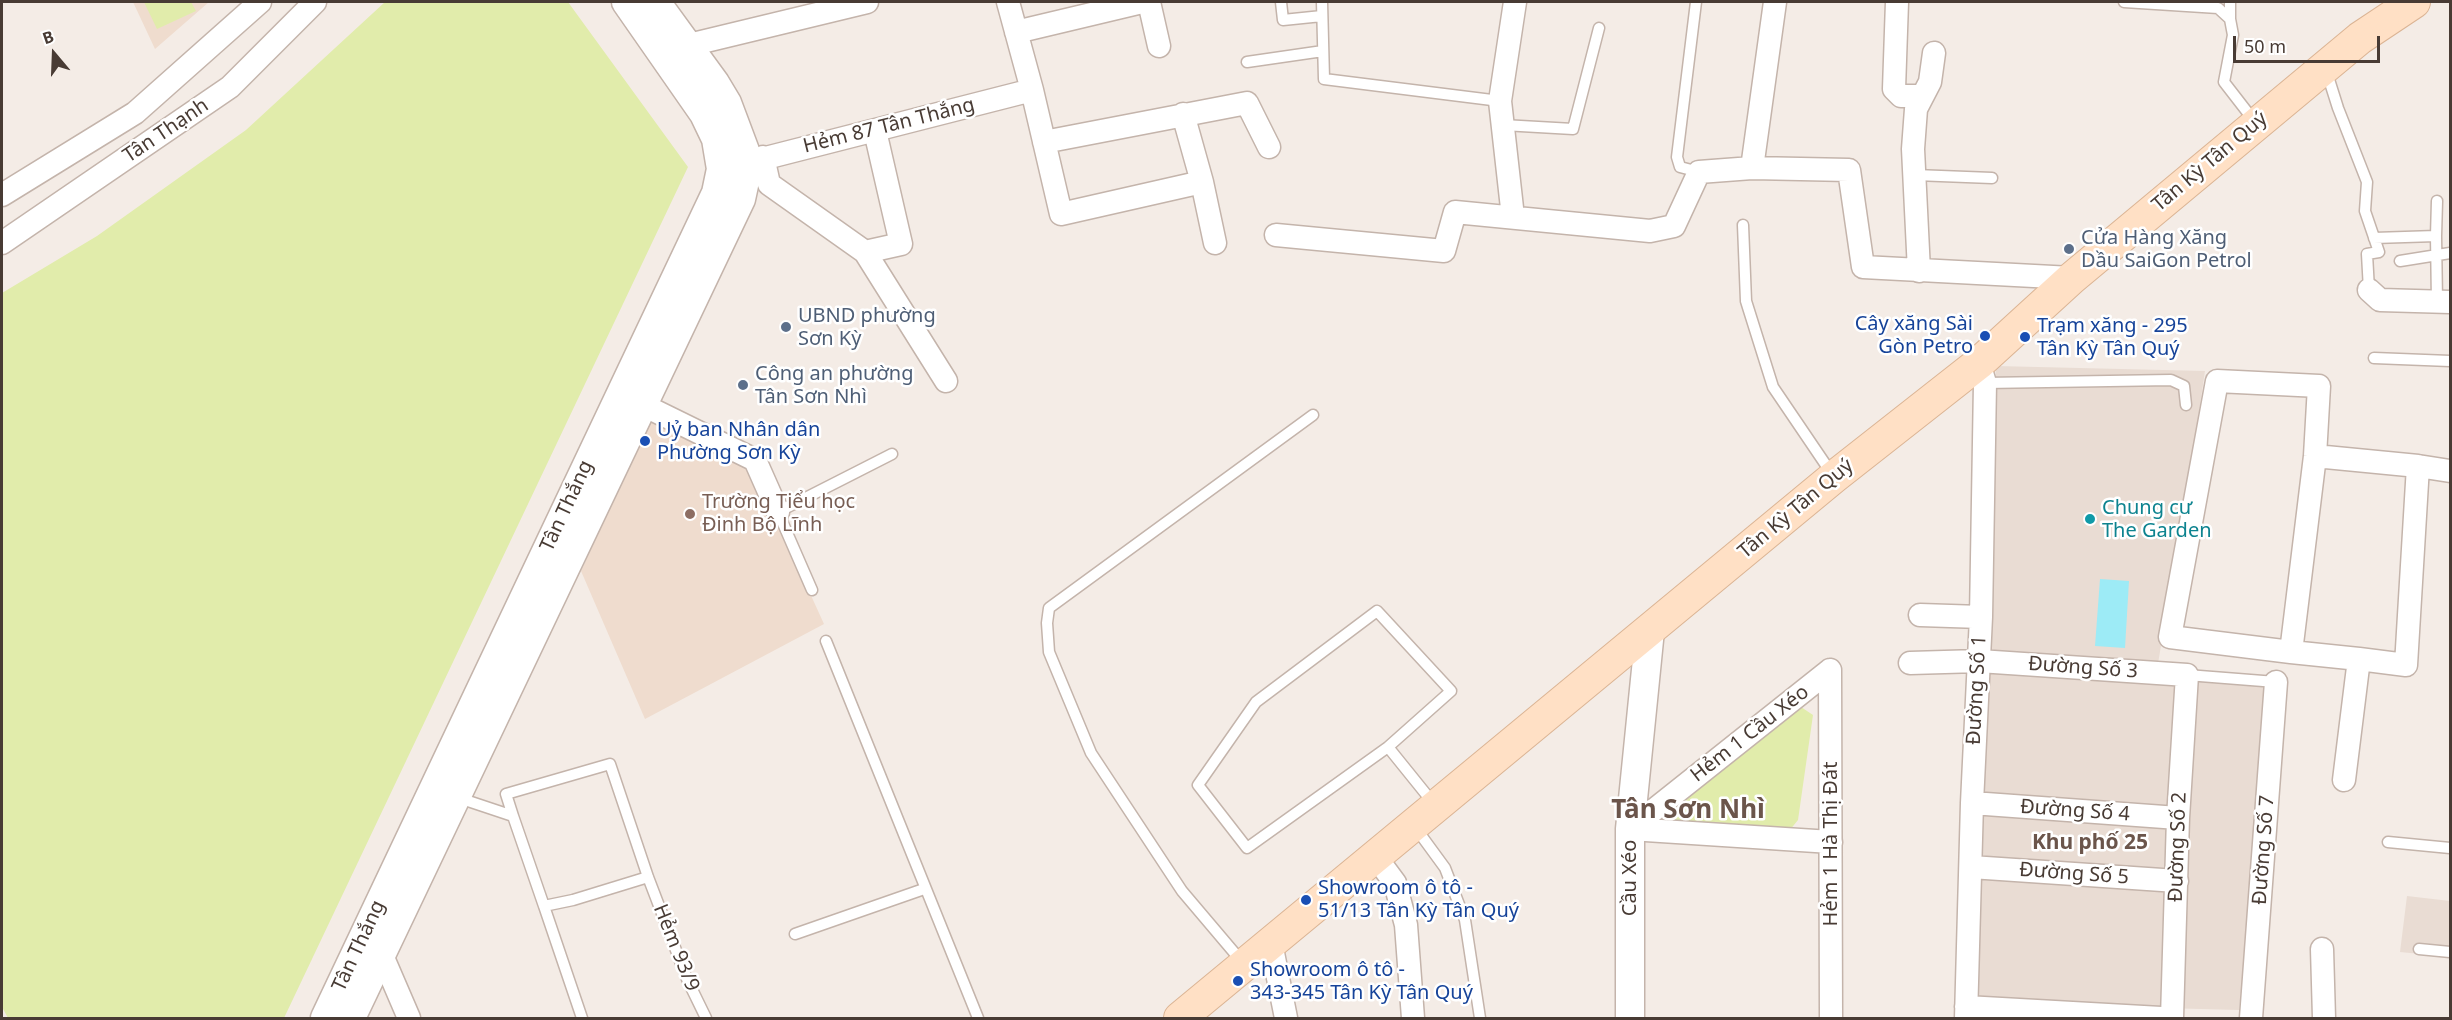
<!DOCTYPE html>
<html>
<head>
<meta charset="utf-8">
<style>
  body { margin:0 }
  #map { position:relative; width:2452px; height:1020px; overflow:hidden; background:#f4ece6; font-family:"Noto Sans",sans-serif }
  canvas { display:block }
  .frame { position:absolute; inset:0; border:3px solid #483b34; pointer-events:none }
  .north { position:absolute; left:24px; top:24px; width:60px; height:60px; -webkit-text-stroke:4px #fff; paint-order:stroke; rotate:341deg; font-size:16px; font-weight:700; line-height:24px; text-align:center; color:#483b34 }
  .north::after { content:''; display:block; margin:auto; width:21px; height:27px; background:#483b34; clip-path:polygon(50% 0,100% 100%,50% 72%,0 100%) }
  .scale { position:absolute; left:2233px; top:36px; width:147px; height:27px; box-sizing:border-box; border:3px solid #483b34; border-top:0; padding-left:8px; font-size:18px; line-height:21px; white-space:nowrap; color:#483b34; -webkit-text-stroke:4px #fff; paint-order:stroke }
</style>
</head>
<body>
<div id="map">
<canvas width="2452" height="1020"></canvas>
<div class="frame"></div>
<div class="north">B</div>
<div class="scale">50 m</div>
</div>
<script>
const ctx = document.querySelector('canvas').getContext('2d');
ctx.lineJoin = 'round';
function paint(path, color) {
  ctx.fillStyle = color;
  ctx.fill(path, 'evenodd');
}
function poly(rows) {
  const path = new Path2D();
  for (const r of rows) {
    path.moveTo(r[0], r[1]);
    for (let i = 2; i < r.length; i += 2) path.lineTo(r[i], r[i + 1]);
  }
  return path;
}
function strokePath(path, color, width, dash) {
  ctx.strokeStyle = color;
  ctx.lineWidth = width;
  ctx.lineCap = dash ? 'butt' : 'round';
  ctx.setLineDash(dash || []);
  ctx.stroke(path);
}
function label(font, color, halo, rows, align = 'center') {
  ctx.font = font + ' "Noto Sans",sans-serif';
  ctx.lineWidth = 5;
  ctx.setLineDash([]);
  ctx.textBaseline = 'middle';
  ctx.strokeStyle = halo;
  ctx.fillStyle = color;
  for (const [text, x, y, turn = 0] of rows) {
    ctx.save();
    ctx.translate(x, y);
    ctx.rotate((+turn || 0) * Math.PI / 180);
    ctx.textAlign = isNaN(turn) ? turn : align;
    if (halo) ctx.strokeText(text, 0, 0);
    ctx.fillText(text, 0, 0);
    ctx.restore();
  }
}
const residential = poly([
  [1996,366,2205,371,2184,512,2156,675,2273,684,2239,1010,1970,1003],
  [2407,896,2450,901,2450,957,2400,952]
]);
const education = poly([
  [133,2,209,2,155,49],
  [650,418,748,457,824,624,645,719,581,571]
]);
const green = poly([
  [144,2,191,2,196,11,157,29],
  [385,2,568,2,688,167,284,1018,8,1018,2,1007,2,293,97,236,246,130],
  [1801,707,1813,715,1798,820,1785,836,1671,820,1668,809]
]);
const water = poly([
  [2100,579,2129,581,2125,648,2095,646]
]);
const service = poly([
  [1281,2,1283,20,1322,16],
  [1322,2,1324,79,1500,101],
  [1696,2,1677,157,1680,167,1699,172],
  [2124,2,2218,8,2230,19,2233,35,2224,82,2255,122],
  [2230,19,2230,2],
  [1247,62,1323,51],
  [2326,70,2338,108,2367,182,2365,211,2379,252,2367,254,2369,290],
  [1503,125,1573,129,1599,28],
  [1915,175,1992,178],
  [1743,225,1746,301,1773,387,1832,474],
  [2436,236,2437,302],
  [2374,238,2436,236,2437,201],
  [2400,261,2450,253],
  [2374,358,2450,361],
  [1985,383,2171,380,2184,386,2186,405],
  [812,590,778,512,892,454],
  [826,641,978,1018],
  [2187,675,2276,682],
  [1388,747,1247,848,1198,785,1256,702,1377,611,1451,691,1388,747,1434,804],
  [456,797,513,816,544,906,573,900,648,877],
  [513,816,506,794,610,764,648,877,687,979,706,1018],
  [1415,827,1445,868,1465,920,1480,1018],
  [2388,842,2450,848],
  [544,906,582,1018],
  [795,934,924,889],
  [2419,949,2450,952],
  [1243,963,1182,891,1091,753,1049,652,1047,623,1049,608,1313,415]
]);
const minor = poly([
  [1008,2,1032,90,1061,214,1202,182],
  [1149,2,1159,46],
  [1897,2,1894,89,1901,96,1921,96],
  [1016,32,1142,2],
  [689,45,867,2],
  [1183,114,1202,182,1215,243],
  [1044,142,1247,103,1269,147],
  [763,157,769,184,865,252,946,381],
  [750,162,1032,90],
  [1752,168,1775,2],
  [2,195,135,113,260,2],
  [1513,217,1500,101,1515,2],
  [1276,235,1444,251,1455,212,1650,231,1674,226,1699,172,1752,168,1849,170,1863,267,2072,278],
  [2,243,230,87,315,2],
  [865,252,901,244,875,131],
  [1919,271,1913,149,1916,109,1930,82,1934,53],
  [2369,290,2380,300,2450,302],
  [643,405,755,460,778,512],
  [2315,456,2418,466,2450,471],
  [1920,615,1981,617],
  [2291,652,2315,456,2319,386,2217,381,2170,637,2291,652,2359,659,2406,665,2418,466],
  [1910,663,1979,661,2187,675,2178,818,2172,1018],
  [1830,670,1831,1018],
  [2344,780,2359,659],
  [1972,803,2178,818],
  [1630,829,1830,670],
  [1630,829,1831,842],
  [1375,856,1395,883,1406,925,1413,1018],
  [1971,867,2177,881],
  [1271,943,1286,1018],
  [2322,949,2324,1018],
  [381,953,409,1018],
  [1966,1007,2161,1018],
  [1966,1018,1972,803,1981,617,1985,383,1979,363],
  [2251,1018,2276,682]
]);
const tertiary = poly([
  [325,1018,716,193,721,169,716,139,704,114,626,2],
  [351,1018,741,199,746,176,745,151,727,103,715,83,656,2],
  [1630,1018,1630,829,1650,630]
]);
const secondary = poly([
  [1180,1018,1834,477,1979,363,2072,278,2360,38,2414,2]
]);
const markers = [
  [2069,249,6,"#5c6f8a"],
  [786,327,6,"#5c6f8a"],
  [1985,336,6,"#1a4fb4"],
  [2025,337,6,"#1a4fb4"],
  [743,385,6,"#5c6f8a"],
  [645,441,6,"#1a4fb4"],
  [690,514,6,"#8d6e63"],
  [2090,519,6,"#0f9aa8"],
  [1306,900,6,"#1a4fb4"],
  [1238,981,6,"#1a4fb4"]
];
const streetNames = [
  ["Hẻm 87 Tân Thắng",889,126,-14],
  ["Tân Thạnh",166,131,-34],
  ["Tân Kỳ Tân Quý",2210,162,-40],
  ["Tân Thắng",567,506,-65],
  ["Tân Kỳ Tân Quý",1796,509,-40],
  ["Đường Số 3",2083,668,4],
  ["Đường Số 1",1977,690,-87],
  ["Hẻm 1 Cầu Xéo",1750,734,-38],
  ["Đường Số 4",2075,811,4],
  ["Hẻm 1 Hà Thị Đát",1831,844,-90],
  ["Đường Số 2",2178,847,-88],
  ["Đường Số 7",2264,850,-86],
  ["Đường Số 5",2074,874,4],
  ["Cầu Xéo",1630,878,-90],
  ["Tân Thắng",359,946,-65],
  ["Hẻm 93/9",676,948,68]
];
const serviceNames = [
  ["Cửa Hàng Xăng",2081,238],
  ["Dầu SaiGon Petrol",2081,261],
  ["UBND phường",798,316],
  ["Sơn Kỳ",798,339],
  ["Công an phường",755,374],
  ["Tân Sơn Nhì",755,397]
];
const transitNames = [
  ["Cây xăng Sài",1973,324,"right"],
  ["Gòn Petro",1973,347,"right"],
  ["Trạm xăng - 295",2037,326],
  ["Tân Kỳ Tân Quý",2037,349],
  ["Uỷ ban Nhân dân",657,430],
  ["Phường Sơn Kỳ",657,453],
  ["Showroom ô tô -",1318,888],
  ["51/13 Tân Kỳ Tân Quý",1318,911],
  ["Showroom ô tô -",1250,970],
  ["343-345 Tân Kỳ Tân Quý",1250,993]
];
const educationNames = [
  ["Trường Tiểu học",702,502],
  ["Đinh Bộ Lĩnh",702,525]
];
const cultureNames = [
  ["Chung cư",2102,508],
  ["The Garden",2102,531]
];
const neighbourhoodNames = [
  ["Khu phố 25",2090,843]
];
const districtNames = [
  ["Tân Sơn Nhì",1688,811]
];
paint(residential, '#e9dcd3');
paint(education, '#efdcce');
paint(green, '#e1ecab');
paint(water, '#9debf6');
strokePath(service, '#c4b4ab', 13);
strokePath(minor, '#c4b4ab', 25);
strokePath(tertiary, '#c4b4ab', 31);
strokePath(secondary, '#dbb494', 34);
strokePath(service, '#fff', 10);
strokePath(minor, '#fff', 22);
strokePath(tertiary, '#fff', 28);
strokePath(secondary, '#ffe0c5', 32);
for (const [x, y, r, color] of markers) {
  const dot = new Path2D();
  dot.arc(x, y, r, 0, 2 * Math.PI);
  ctx.fillStyle = color;
  ctx.fill(dot);
  strokePath(dot, '#fff', 2);
}
label('20px', '#483b34', '#fff', streetNames);
label('20px', '#4e5e75', '#fff', serviceNames, 'left');
label('20px', '#164399', '#fff', transitNames, 'left');
label('20px', '#785e54', '#fff', educationNames, 'left');
label('20px', '#0d838f', '#fff', cultureNames, 'left');
label('bold 21px', '#6b554b', '#fff', neighbourhoodNames);
label('bold 26px', '#6b554b', '#fff', districtNames);
</script>
</body>
</html>
